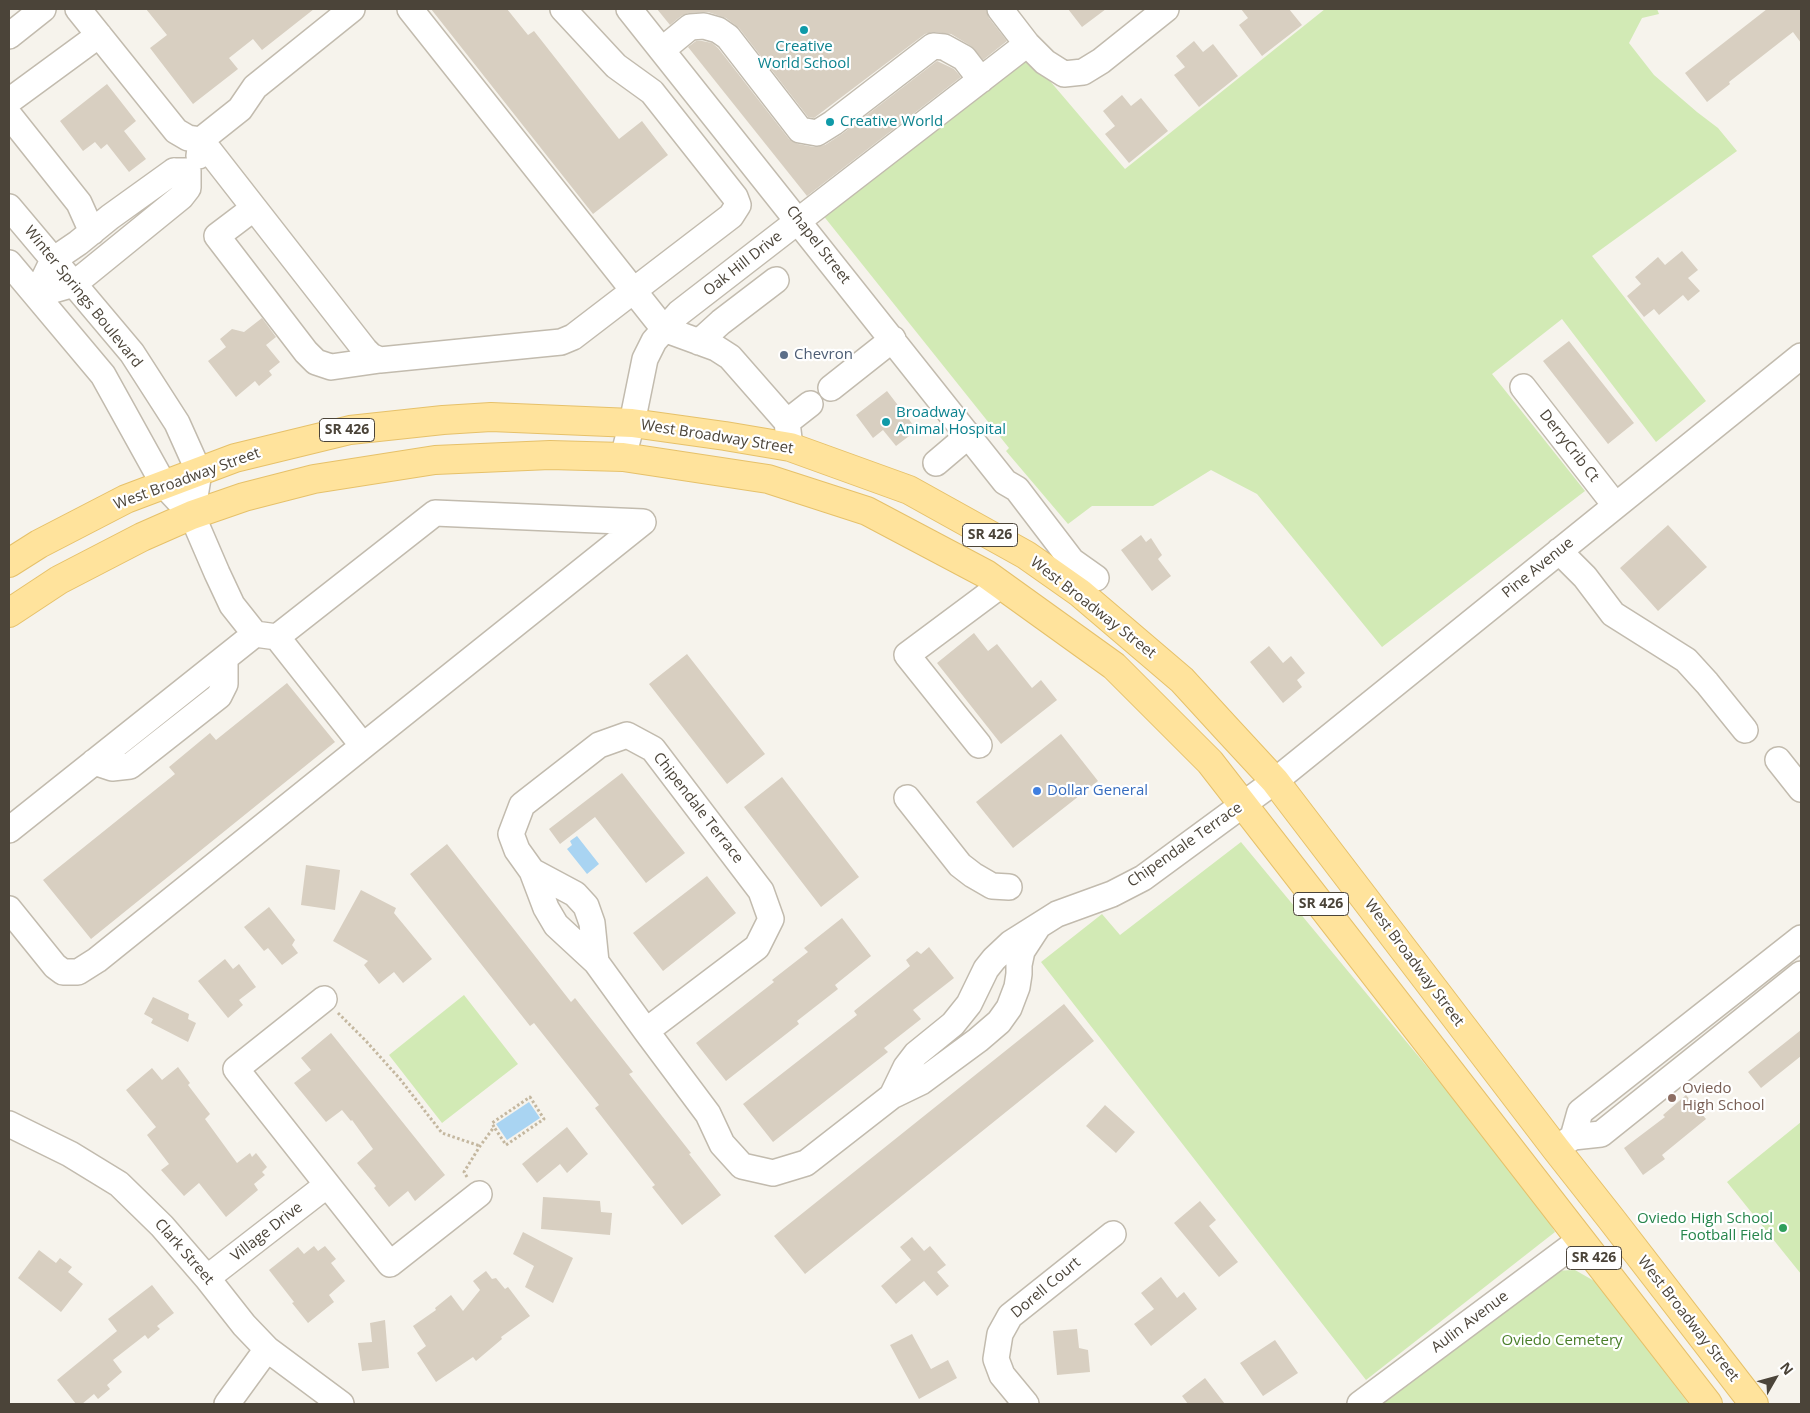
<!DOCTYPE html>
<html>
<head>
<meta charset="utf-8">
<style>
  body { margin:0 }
  #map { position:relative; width:1810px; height:1413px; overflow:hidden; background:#f6f3ec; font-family:"Open Sans",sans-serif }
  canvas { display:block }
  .frame { position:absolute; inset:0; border:10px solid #4b4439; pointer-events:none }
  .north { position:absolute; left:1750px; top:1353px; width:50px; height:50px; -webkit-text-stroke:4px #fff; paint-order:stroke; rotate:52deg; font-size:14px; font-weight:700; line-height:20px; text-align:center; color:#4b4439 }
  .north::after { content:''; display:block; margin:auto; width:18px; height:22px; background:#4b4439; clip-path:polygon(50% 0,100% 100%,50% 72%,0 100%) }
</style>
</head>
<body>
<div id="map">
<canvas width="1810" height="1413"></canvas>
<div class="frame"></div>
<div class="north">N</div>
</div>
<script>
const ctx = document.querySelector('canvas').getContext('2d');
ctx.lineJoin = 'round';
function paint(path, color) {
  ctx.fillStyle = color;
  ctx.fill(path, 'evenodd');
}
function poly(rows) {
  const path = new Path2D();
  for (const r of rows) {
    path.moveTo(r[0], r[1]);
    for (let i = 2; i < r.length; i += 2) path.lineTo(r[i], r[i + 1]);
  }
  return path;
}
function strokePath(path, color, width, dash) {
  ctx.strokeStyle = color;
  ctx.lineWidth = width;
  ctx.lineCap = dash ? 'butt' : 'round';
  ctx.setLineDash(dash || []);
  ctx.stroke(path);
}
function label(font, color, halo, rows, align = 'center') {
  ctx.font = font + ' "Open Sans",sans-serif';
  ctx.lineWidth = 4.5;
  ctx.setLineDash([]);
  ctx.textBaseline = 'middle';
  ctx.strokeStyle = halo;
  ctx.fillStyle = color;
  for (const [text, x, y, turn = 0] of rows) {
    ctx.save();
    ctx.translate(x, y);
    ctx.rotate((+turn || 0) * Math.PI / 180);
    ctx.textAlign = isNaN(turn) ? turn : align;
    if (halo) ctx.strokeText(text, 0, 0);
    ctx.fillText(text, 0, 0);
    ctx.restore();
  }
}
const green = poly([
  [1325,9,1657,9,1659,14,1642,18,1629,43,1654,75,1697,112,1718,128,1737,151,1592,256,1706,401,1656,442,1562,319,1492,374,1585,491,1382,647,1257,494,1211,470,1153,506,1092,506,1068,524,1006,451,1009,448,822,214,1025,57,1044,74,1125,169],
  [1241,842,1530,1191,1555,1232,1366,1380,1041,962,1102,914,1120,935],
  [464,995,518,1064,442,1123,389,1055],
  [1801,1122,1801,1274,1727,1182],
  [1575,1270,1596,1282,1689,1404,1372,1404,1550,1271]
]);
const water = poly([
  [577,836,599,864,587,874,567,849,572,845,570,841],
  [529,1102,540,1118,507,1140,496,1124]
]);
const building = poly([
  [146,9,314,9,262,50,253,39,229,58,238,69,193,104,150,48,167,35],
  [431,9,507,9,528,35,534,31,619,139,642,121,668,155,593,214],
  [657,9,986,9,989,18,1007,41,983,60,971,46,951,34,934,32,925,34,814,118,808,117,739,28,726,18,708,12,689,13,681,16,670,25],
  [1068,9,1106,9,1082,27],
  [1241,9,1289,9,1302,25,1262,56,1239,25,1248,18],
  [1767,9,1801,9,1801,43,1793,32,1729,82,1730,84,1707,102,1685,73],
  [696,41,702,41,712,43,718,48,789,139,798,144,814,147,825,145,842,134,937,61,954,69,961,77,807,196,688,47],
  [1194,41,1203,52,1213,44,1238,76,1199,107,1174,75,1185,67,1176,56],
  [107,84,136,121,124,131,146,159,129,172,107,144,101,149,95,142,83,151,60,121],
  [1122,95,1131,106,1141,98,1168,131,1129,163,1105,134,1115,126,1103,111],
  [1682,251,1698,270,1688,278,1700,291,1688,301,1683,295,1659,315,1654,309,1644,317,1627,296,1641,284,1635,277,1658,257,1665,265],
  [262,318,276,337,266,345,280,362,269,371,272,375,259,386,255,381,236,397,208,361,226,347,220,339,232,329,244,332],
  [1569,341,1634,423,1608,444,1543,361],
  [887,391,917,430,896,446,883,430,873,438,856,415],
  [1668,525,1707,567,1658,611,1620,568],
  [1141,535,1146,542,1151,538,1162,555,1158,559,1171,576,1152,591,1121,550],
  [974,633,988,651,997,644,1032,688,1041,680,1057,700,1001,744,937,663],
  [1269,646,1283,663,1291,656,1305,673,1297,680,1302,687,1283,703,1250,662],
  [687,654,765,754,727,784,649,684],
  [287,683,335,742,91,939,43,880,175,774,169,767,210,733,216,740],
  [1061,734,1098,781,1013,848,976,802],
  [622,773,685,853,646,883,595,817,560,844,549,829],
  [782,777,859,877,821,907,744,807],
  [447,844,571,1002,575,998,633,1072,629,1074,691,1153,689,1154,721,1195,682,1225,652,1187,655,1185,595,1108,599,1105,534,1023,530,1026,410,874],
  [306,865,340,870,335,910,301,905],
  [707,876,736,913,663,971,633,933],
  [361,890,396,908,394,913,432,959,403,983,394,972,379,984,364,965,368,961,333,941],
  [269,907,295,940,292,945,298,953,282,965,268,948,264,951,244,927],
  [842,918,871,956,835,985,838,989,797,1021,799,1024,726,1081,696,1043,774,982,772,980,808,952,804,948],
  [929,947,954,978,913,1010,921,1019,884,1048,888,1052,773,1142,743,1104,857,1015,854,1011,910,966,906,960,917,951,921,954],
  [225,959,233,969,239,964,256,987,239,1000,243,1005,228,1018,198,981],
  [153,997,189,1014,188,1019,196,1023,188,1042,151,1023,153,1019,144,1014],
  [1064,1004,1094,1041,805,1274,774,1236],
  [1801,1030,1801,1056,1761,1088,1748,1072],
  [331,1033,445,1175,415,1201,408,1191,389,1207,374,1188,376,1186,357,1163,373,1149,352,1120,351,1121,342,1110,326,1122,294,1083,311,1070,301,1058],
  [178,1067,190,1083,188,1085,210,1114,205,1119,237,1163,250,1153,252,1157,256,1153,267,1167,262,1172,265,1175,254,1184,258,1190,226,1217,199,1183,184,1196,161,1170,169,1164,147,1135,156,1127,126,1090,152,1068,162,1080],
  [1686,1095,1706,1119,1662,1155,1665,1159,1643,1175,1624,1148,1665,1117,1663,1115],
  [1105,1105,1135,1132,1116,1153,1086,1126],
  [567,1127,588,1154,567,1173,560,1164,537,1183,522,1164],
  [543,1197,600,1201,601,1212,612,1213,610,1235,541,1229],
  [1200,1201,1216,1220,1209,1226,1238,1262,1219,1277,1174,1223],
  [523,1232,573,1258,553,1303,525,1287,534,1266,513,1254],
  [912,1237,924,1251,930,1246,946,1265,937,1272,949,1286,937,1296,924,1281,896,1304,881,1286,911,1260,900,1247],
  [314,1246,318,1251,325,1246,336,1259,331,1263,345,1281,329,1295,334,1302,308,1323,292,1303,294,1302,269,1270,298,1247,304,1254],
  [39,1250,56,1263,60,1258,72,1267,68,1272,83,1284,61,1312,18,1278],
  [486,1271,492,1279,496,1278,505,1289,508,1287,530,1316,501,1337,502,1339,476,1361,473,1357,436,1382,417,1353,426,1346,413,1326,436,1310,435,1308,451,1295,463,1311,480,1290,473,1281],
  [1161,1277,1177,1298,1184,1292,1197,1309,1151,1346,1134,1324,1154,1309,1141,1293],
  [152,1285,174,1313,157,1326,160,1329,148,1339,145,1335,113,1360,122,1372,107,1385,110,1389,98,1399,94,1394,82,1404,76,1404,57,1380,117,1331,108,1319],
  [385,1320,389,1368,362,1371,358,1343,372,1342,370,1323],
  [1077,1329,1079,1348,1088,1350,1090,1372,1057,1375,1053,1331],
  [912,1334,931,1369,948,1360,957,1378,919,1399,890,1345],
  [1275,1340,1298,1373,1263,1396,1240,1363],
  [1205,1378,1225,1404,1188,1404,1182,1396]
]);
const path = poly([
  [338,1013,366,1041,400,1079,442,1133,480,1146],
  [467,1177,464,1172,480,1146,494,1127,492,1123,530,1097,544,1119,506,1145,494,1127]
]);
const minor = poly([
  [78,9,176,131,188,138,201,140,365,350,371,356,380,360,561,342,573,337,731,216,738,205,735,197,652,92,616,66,563,9],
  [410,9,664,329,716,348,730,357,787,422,790,447],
  [629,9,1005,482,1017,489,1072,561,1096,578],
  [1000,9,1027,44,1045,62,1064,74,1083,72,1101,61,1166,9],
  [9,36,43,9],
  [662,50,690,27,704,26,718,30,728,37,800,130,817,133,833,123,933,46,944,47,964,58,981,80],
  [9,101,99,35],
  [9,115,79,203,92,232],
  [199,156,201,140,240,109,255,87,352,9],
  [174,171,188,171,188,188,181,197,74,284,36,295,53,260,78,243,110,217,174,171],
  [9,207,132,353,177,423,199,472,192,515],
  [254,208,217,236,306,352,316,362,331,367,380,360],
  [9,263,103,375,164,485,192,515,217,573,232,605,255,634,9,830],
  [699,342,721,322,776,280],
  [1523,387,1615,505],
  [831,388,893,339],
  [787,422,810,404],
  [623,457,632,423,645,359,654,341,679,313,1027,44],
  [936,463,969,435],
  [1559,551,1585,577,1613,614,1686,660,1707,683,1745,730],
  [255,634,277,637,363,746,643,522,435,513,277,637],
  [979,745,907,655,1001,585],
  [1778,760,1801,789],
  [94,762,112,768,130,766,219,696,225,684,225,658],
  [907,798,960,865,973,875,992,886,1009,887],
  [532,871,575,894,586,906,592,923,596,962],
  [9,909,55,966,63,972,78,972,97,960,363,746],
  [324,999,236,1069,390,1264,479,1194],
  [646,1031,757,947,771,919,761,891,653,749,627,735,599,745,522,805,511,834,517,850,532,871,546,908,556,925,596,962,646,1031,708,1114,722,1144,742,1166,773,1173,806,1163,892,1096,921,1082,978,1040,999,1022,1009,1008,1017,987,1019,974,1019,965,1022,951,1037,928],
  [892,1096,906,1067,916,1054,953,1024,969,1004,986,969,994,959,1011,943,1057,914,1112,894,1143,878,1275,781,1801,356],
  [9,1124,70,1154,119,1184,162,1226,207,1278,244,1325,267,1349,341,1404],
  [1573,1137,1580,1112,1801,938],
  [1560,1146,1573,1137,1601,1134,1801,974],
  [207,1278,327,1185],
  [227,1404,267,1349],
  [1026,1404,1002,1375,996,1359,1000,1334,1010,1316,1113,1234],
  [1360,1404,1580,1240]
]);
const major = poly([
  [9,563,39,544,126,499,235,458,350,430,443,420,491,417,632,423,725,436,790,447,909,490,1026,555,1080,593,1182,680,1225,727,1275,781,1556,1149,1612,1220,1754,1404],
  [9,613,59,580,142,537,192,515,244,497,314,479,435,460,550,455,623,457,768,479,867,511,986,574,1114,666,1210,762,1708,1404]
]);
const markers = [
  [804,30,5,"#0f9aa8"],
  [830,122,5,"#0f9aa8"],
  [784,355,5,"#5c6f8a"],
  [886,422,5,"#0f9aa8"],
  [1037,791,5,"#3f7fe0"],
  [1672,1098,5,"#8d6e63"],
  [1783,1228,5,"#2e9e5b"]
];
const shields = [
  [347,430,55],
  [990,535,55],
  [1321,904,55],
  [1594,1258,55]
];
const shieldNames = [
  ["SR 426",347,430],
  ["SR 426",990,535],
  ["SR 426",1321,904],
  ["SR 426",1594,1258]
];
const cultureNames = [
  ["Creative",804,47,"center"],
  ["World School",804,64,"center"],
  ["Creative World",840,122],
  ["Broadway",896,413],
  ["Animal Hospital",896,430]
];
const streetNames = [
  ["Chapel Street",818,245,52],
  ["Oak Hill Drive",743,264,-38],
  ["Winter Springs Boulevard",83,297,51],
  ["West Broadway Street",717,437,9],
  ["DerryCrib Ct",1569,446,52],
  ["West Broadway Street",187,479,-20],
  ["Pine Avenue",1538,568,-39],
  ["West Broadway Street",1093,608,38],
  ["Chipendale Terrace",698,808,52],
  ["Chipendale Terrace",1185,845,-35],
  ["West Broadway Street",1414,963,53],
  ["Village Drive",267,1232,-38],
  ["Clark Street",184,1252,49],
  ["Dorell Court",1046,1288,-40],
  ["West Broadway Street",1688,1319,52],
  ["Aulin Avenue",1470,1322,-37]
];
const serviceNames = [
  ["Chevron",794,355]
];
const shopNames = [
  ["Dollar General",1047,791]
];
const educationNames = [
  ["Oviedo",1682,1089],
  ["High School",1682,1106]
];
const leisureNames = [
  ["Oviedo High School",1773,1219],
  ["Football Field",1773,1236]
];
const parkNames = [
  ["Oviedo Cemetery",1562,1341]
];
paint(green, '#d2eab5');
paint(water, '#a9d4f2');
paint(building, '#d8cfc1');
strokePath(minor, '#c2bbae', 28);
strokePath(major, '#e6c16a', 30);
strokePath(path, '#c4b79f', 3, [2.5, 2.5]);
strokePath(minor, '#fff', 25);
strokePath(major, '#ffe39c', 28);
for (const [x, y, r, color] of markers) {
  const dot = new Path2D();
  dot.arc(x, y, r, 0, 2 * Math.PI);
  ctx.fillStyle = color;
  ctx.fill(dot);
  strokePath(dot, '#fff', 2);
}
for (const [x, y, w] of shields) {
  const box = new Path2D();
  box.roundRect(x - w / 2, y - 11.5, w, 23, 4);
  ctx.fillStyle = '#fff';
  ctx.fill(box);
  strokePath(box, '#4b4439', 1);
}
label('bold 14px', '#4b4439', null, shieldNames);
label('15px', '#0d838f', '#fff', cultureNames, 'left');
label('15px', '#4b4439', '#fff', streetNames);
label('15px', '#4e5e75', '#fff', serviceNames, 'left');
label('15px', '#366cbe', '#fff', shopNames, 'left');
label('15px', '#785e54', '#fff', educationNames, 'left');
label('15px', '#27864d', '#fff', leisureNames, 'right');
label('15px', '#4a7f2a', '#fff', parkNames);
</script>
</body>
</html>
